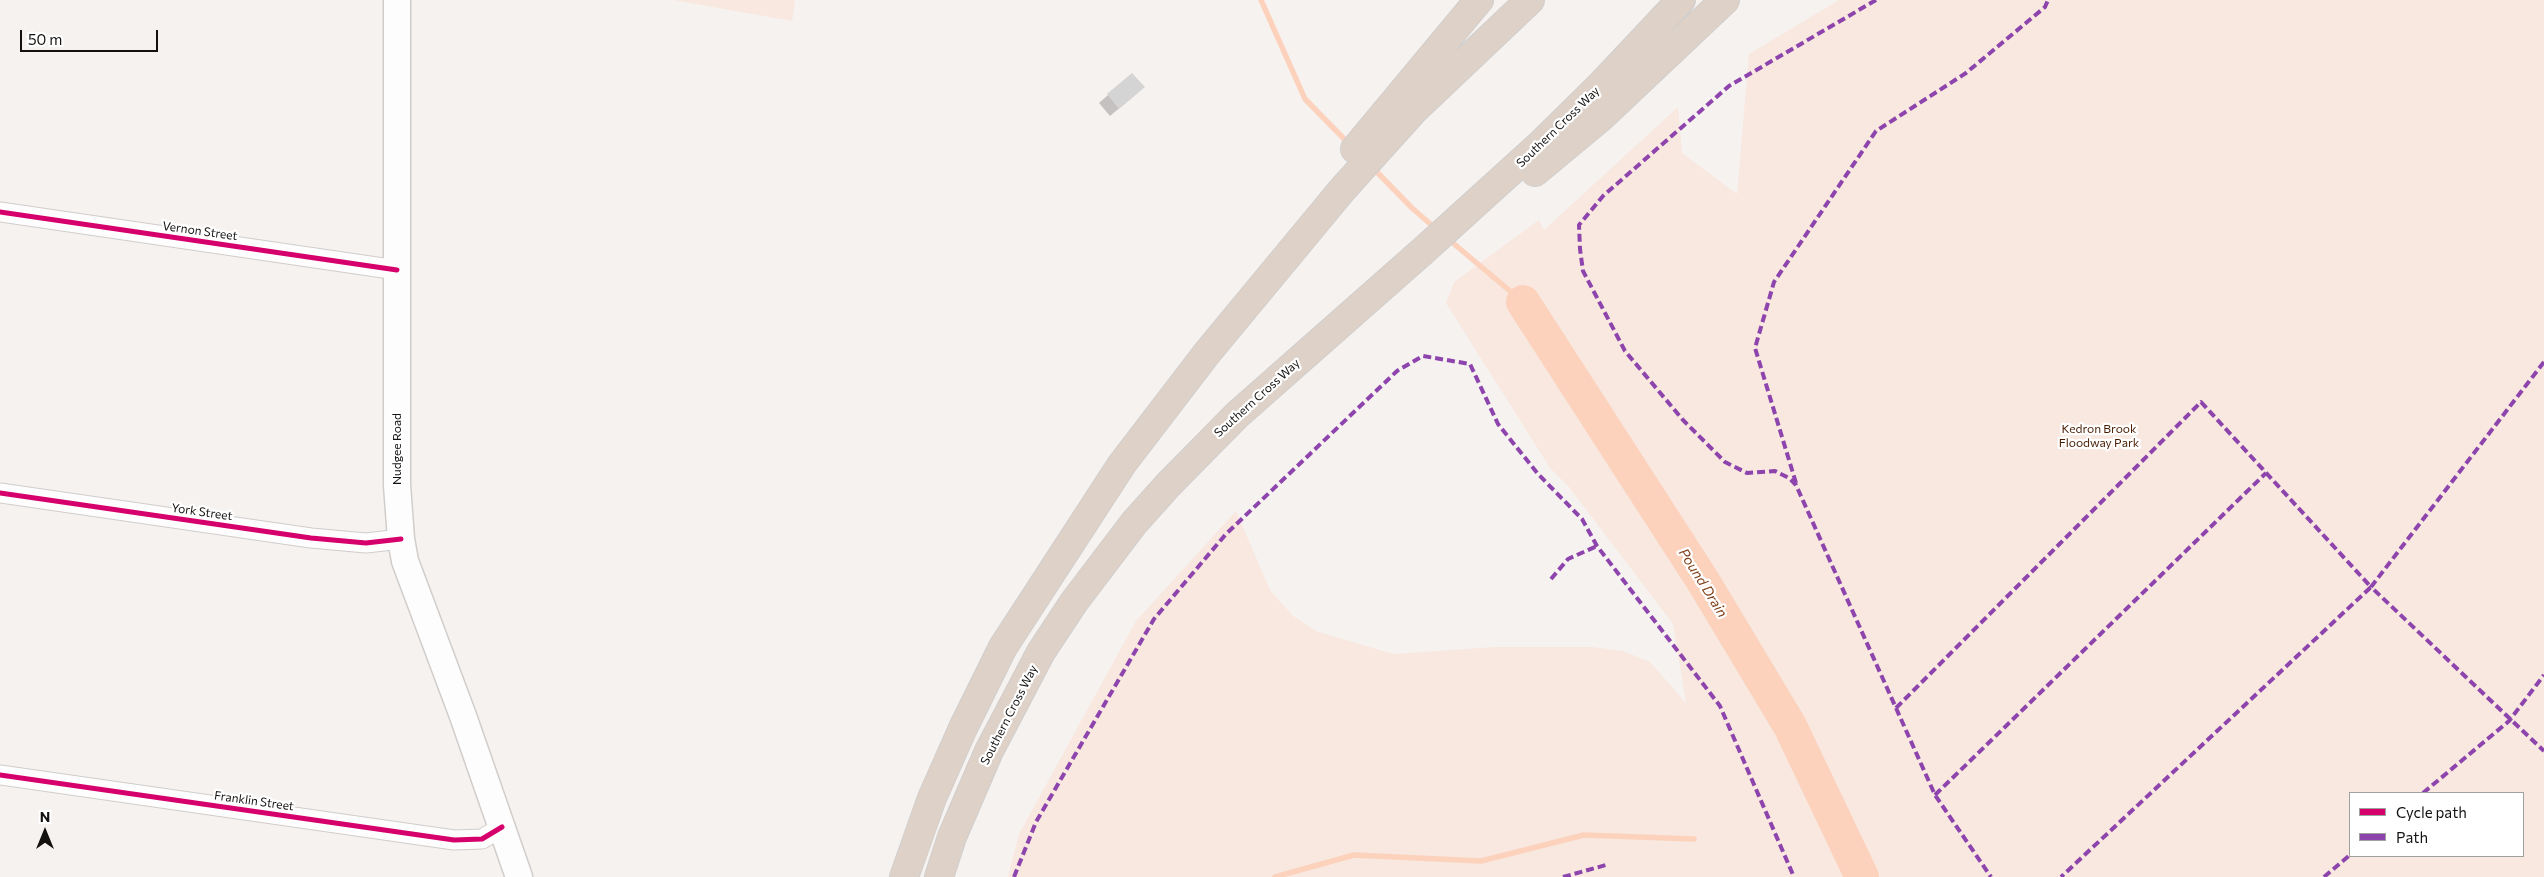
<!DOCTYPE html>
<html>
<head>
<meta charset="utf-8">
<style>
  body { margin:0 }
  #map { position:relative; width:2544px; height:877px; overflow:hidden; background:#f6f2f0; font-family:Commissioner,sans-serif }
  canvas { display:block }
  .legend { position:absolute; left:2349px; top:792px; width:175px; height:65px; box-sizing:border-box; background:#fff; border:1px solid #a1a0a0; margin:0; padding:6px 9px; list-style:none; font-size:15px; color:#141211 }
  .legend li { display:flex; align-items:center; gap:10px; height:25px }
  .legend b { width:25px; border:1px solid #a1a0a0 }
  .north { position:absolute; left:20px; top:807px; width:50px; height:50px; -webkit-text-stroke:4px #fff; paint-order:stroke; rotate:0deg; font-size:14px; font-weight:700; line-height:20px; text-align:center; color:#141211 }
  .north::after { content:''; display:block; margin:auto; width:18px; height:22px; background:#141211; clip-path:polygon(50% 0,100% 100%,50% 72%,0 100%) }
  .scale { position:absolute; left:20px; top:30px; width:138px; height:22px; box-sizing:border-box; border:2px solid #141211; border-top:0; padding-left:6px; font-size:15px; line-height:18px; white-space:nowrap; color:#141211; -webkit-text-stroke:4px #fff; paint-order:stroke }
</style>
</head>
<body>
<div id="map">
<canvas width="2544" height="877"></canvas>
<ul class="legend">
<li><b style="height:6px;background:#d6006c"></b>Cycle path</li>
<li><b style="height:6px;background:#8e44ad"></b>Path</li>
</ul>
<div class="north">N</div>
<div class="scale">50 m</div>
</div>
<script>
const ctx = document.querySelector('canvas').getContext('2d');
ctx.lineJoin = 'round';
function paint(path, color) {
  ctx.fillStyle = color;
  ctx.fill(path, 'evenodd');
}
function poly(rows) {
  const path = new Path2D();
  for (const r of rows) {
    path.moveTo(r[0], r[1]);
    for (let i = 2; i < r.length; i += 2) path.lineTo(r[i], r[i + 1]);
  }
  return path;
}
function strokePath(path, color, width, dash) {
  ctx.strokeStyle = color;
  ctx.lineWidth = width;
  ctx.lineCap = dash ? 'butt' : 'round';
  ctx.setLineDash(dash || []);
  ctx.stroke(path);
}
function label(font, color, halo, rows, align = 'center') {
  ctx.font = font + ' Commissioner,sans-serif';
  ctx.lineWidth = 4.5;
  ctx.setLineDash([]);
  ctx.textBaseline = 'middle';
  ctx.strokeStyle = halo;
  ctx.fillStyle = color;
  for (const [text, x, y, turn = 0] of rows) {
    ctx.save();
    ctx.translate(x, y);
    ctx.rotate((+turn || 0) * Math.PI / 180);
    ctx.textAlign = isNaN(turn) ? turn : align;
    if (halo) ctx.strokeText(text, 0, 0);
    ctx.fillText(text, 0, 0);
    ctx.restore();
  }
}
const green = poly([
  [673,0,795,0,792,21],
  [1839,0,2544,0,2544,877,1008,877,1019,834,1136,621,1236,511,1270,590,1293,616,1316,631,1393,654,1495,647,1592,647,1623,651,1650,662,1686,703,1673,624,1569,487,1550,468,1446,303,1454,282,1539,220,1544,230,1678,107,1682,153,1737,194,1749,54],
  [2350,793,2523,793,2523,856,2350,856]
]);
const shadow = poly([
  [1132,74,1135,95,1110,116,1099,103]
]);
const stream = poly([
  [1261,0,1305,99,1350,145],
  [1373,168,1412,208,1436,229],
  [1447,238,1523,302],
  [1275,877,1354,855,1481,861,1584,835,1694,839]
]);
const river = poly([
  [1523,302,1703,581,1790,726,1862,877]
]);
const building = poly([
  [1132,73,1145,87,1119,109,1107,94]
]);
const street = poly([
  [0,212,397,270],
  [0,493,311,538,366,543,401,539],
  [0,775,454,840,482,839,502,827]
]);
const secondary = poly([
  [397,0,397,485,401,539,405,561,463,716,519,877]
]);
const highway = poly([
  [1355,149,1479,0],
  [1535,172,1600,118,1725,0],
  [904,877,932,798,963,728,1003,647,1122,464,1207,353,1342,190,1415,109,1530,0],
  [939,877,952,837,989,751,1041,652,1074,602,1134,523,1168,485,1237,415,1424,250,1542,143,1600,86,1681,0]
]);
const quiet = poly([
  [1876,0,1729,86,1603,196,1579,225,1580,249,1583,271,1625,351,1683,420,1725,462,1747,473,1775,471,1789,478,1796,485,1935,795,1991,877],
  [2544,362,2371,587,2544,751],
  [1796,483,1755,348,1774,282,1876,131,1966,73,2045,7,2048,0],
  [1551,579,1568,559,1597,546],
  [1896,708,2201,402,2371,587,2061,877],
  [2423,793,2509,721,2544,675],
  [1935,795,2266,473],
  [1014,877,1036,822,1154,619,1226,534,1397,371,1423,356,1470,364,1498,424,1538,474,1582,519,1597,546,1720,706,1794,877],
  [1563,877,1606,865],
  [2324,877,2350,855]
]);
const cycleway = poly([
  [0,212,397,270],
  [0,493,311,538,366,543,401,539],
  [0,775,454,840,482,839,502,827]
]);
const streetNames = [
  ["Southern Cross Way",1558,127,-44],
  ["Vernon Street",200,231,8],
  ["Southern Cross Way",1257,398,-42],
  ["Nudgee Road",397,449,-90],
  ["York Street",202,512,8],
  ["Southern Cross Way",1009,715,-63],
  ["Franklin Street",254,801,8]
];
const parkNames = [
  ["Kedron Brook",2099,429],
  ["Floodway Park",2099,443]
];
const waterNames = [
  ["Pound Drain",1703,583,58]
];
paint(green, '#f8e8df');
paint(shadow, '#0003');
strokePath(stream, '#fcd2bd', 5.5);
strokePath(river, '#fcd2bd', 34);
paint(building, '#d5d4d4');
strokePath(street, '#d0cdcb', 21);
strokePath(secondary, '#d0cdcb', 29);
strokePath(highway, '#d1cfce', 30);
strokePath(street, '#fefdfd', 19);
strokePath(secondary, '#fefdfd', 26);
strokePath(highway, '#ded1c7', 28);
strokePath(quiet, '#8e44ad', 4, [8, 4]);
strokePath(cycleway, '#d6006c', 5);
label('12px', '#141211', '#fff', streetNames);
label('12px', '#461c00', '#fff', parkNames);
label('italic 14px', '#804119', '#fff', waterNames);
</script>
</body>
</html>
